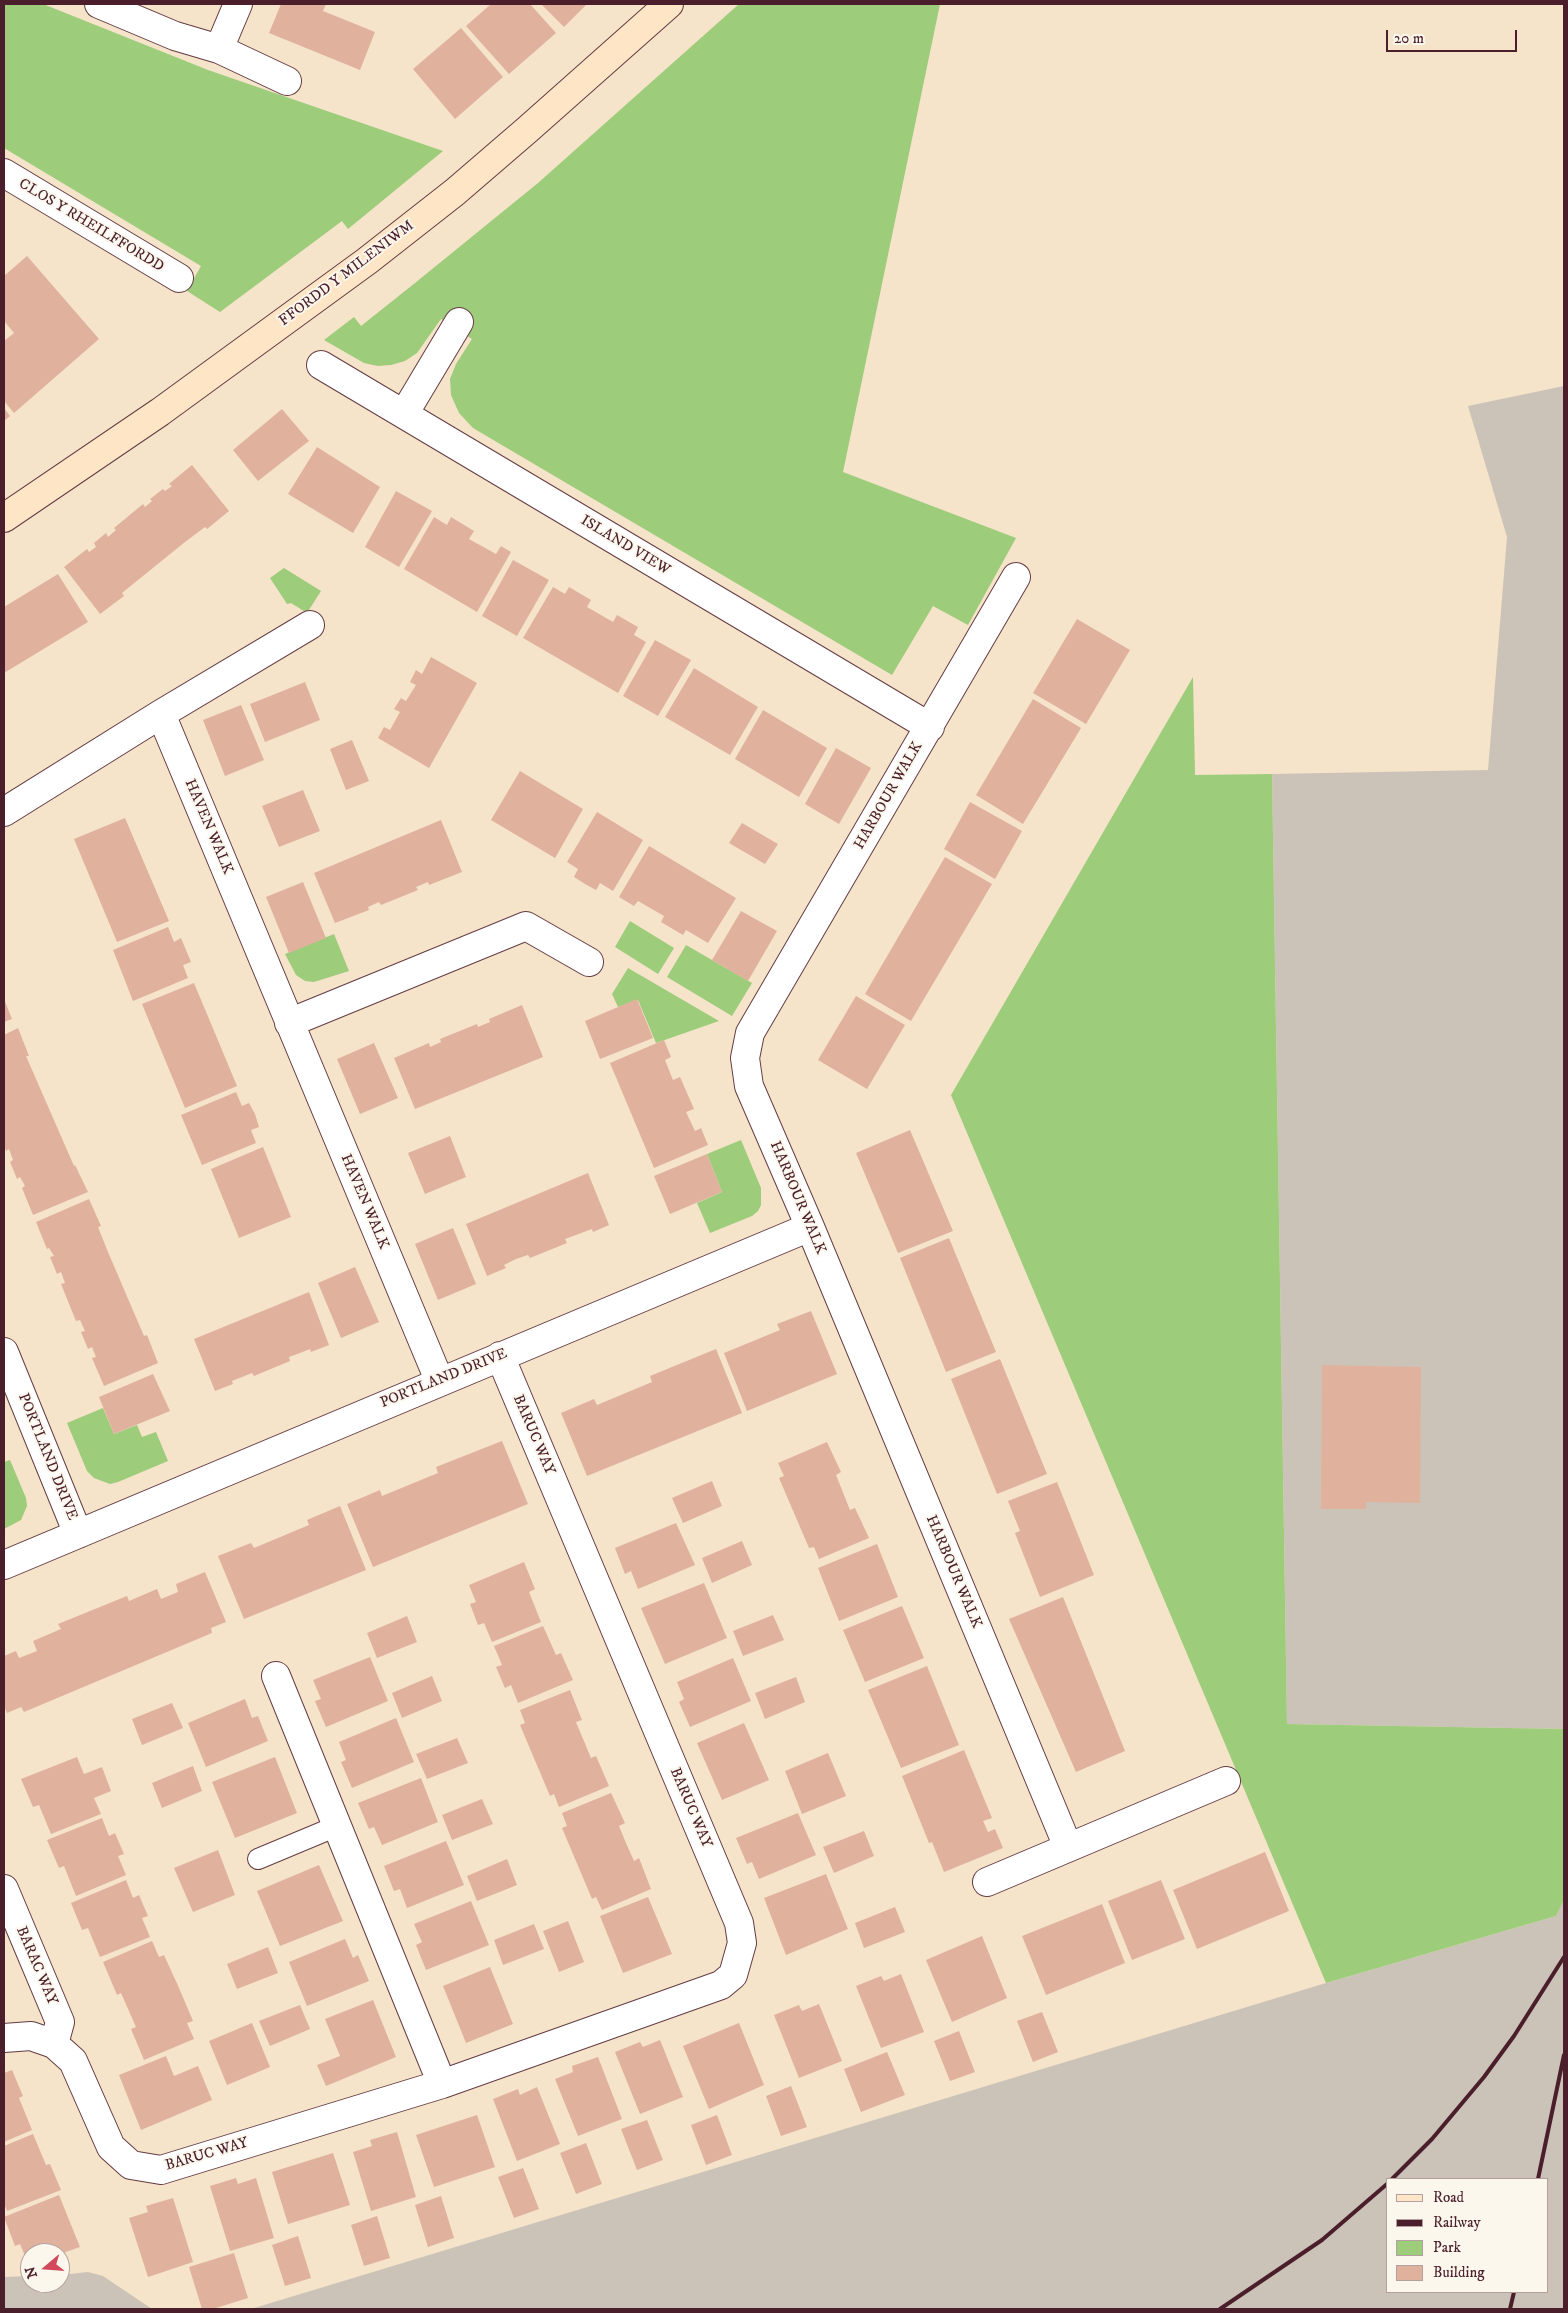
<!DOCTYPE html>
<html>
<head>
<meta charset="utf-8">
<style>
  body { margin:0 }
  #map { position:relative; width:1568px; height:2313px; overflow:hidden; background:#f5e3ca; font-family:"IM FELL DW Pica",serif }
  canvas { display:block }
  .frame { position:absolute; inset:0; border:5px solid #4a1f2b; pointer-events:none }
  .legend { position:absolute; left:1386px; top:2178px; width:162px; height:115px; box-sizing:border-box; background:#fbf7ec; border:1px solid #b4a19f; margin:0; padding:6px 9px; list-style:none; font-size:15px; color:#4a1f2b }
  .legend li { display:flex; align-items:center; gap:10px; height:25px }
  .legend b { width:25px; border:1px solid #b4a19f }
  .north { position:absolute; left:20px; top:2243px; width:50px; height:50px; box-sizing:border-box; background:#fbf7ec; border:1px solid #b4a19f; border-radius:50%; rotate:252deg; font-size:14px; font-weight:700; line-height:20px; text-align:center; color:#4a1f2b }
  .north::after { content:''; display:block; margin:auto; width:18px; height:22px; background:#d1495b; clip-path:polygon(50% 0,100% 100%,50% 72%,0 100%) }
  .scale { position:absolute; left:1386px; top:30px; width:131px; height:22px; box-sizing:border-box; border:2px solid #4a1f2b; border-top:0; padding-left:6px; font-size:15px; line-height:18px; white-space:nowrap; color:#4a1f2b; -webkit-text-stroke:4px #fbf7ec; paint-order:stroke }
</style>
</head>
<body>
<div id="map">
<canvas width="1568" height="2313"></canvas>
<div class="frame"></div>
<ul class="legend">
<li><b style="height:6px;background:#fde5c5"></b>Road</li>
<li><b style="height:6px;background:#4a1f2b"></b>Railway</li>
<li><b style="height:14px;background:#9dcc7b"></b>Park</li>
<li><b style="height:14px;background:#e0b29e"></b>Building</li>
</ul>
<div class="north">N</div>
<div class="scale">20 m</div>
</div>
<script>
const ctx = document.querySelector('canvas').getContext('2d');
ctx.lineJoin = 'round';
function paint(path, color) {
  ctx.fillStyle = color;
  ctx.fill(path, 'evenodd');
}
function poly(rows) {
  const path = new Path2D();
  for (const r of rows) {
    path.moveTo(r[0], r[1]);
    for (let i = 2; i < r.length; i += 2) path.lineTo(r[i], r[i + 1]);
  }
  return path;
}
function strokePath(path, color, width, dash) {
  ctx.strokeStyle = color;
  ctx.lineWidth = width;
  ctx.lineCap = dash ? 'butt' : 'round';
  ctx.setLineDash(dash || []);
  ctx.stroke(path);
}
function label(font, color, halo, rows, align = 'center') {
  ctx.font = font + ' "IM FELL DW Pica",serif';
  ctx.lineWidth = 4;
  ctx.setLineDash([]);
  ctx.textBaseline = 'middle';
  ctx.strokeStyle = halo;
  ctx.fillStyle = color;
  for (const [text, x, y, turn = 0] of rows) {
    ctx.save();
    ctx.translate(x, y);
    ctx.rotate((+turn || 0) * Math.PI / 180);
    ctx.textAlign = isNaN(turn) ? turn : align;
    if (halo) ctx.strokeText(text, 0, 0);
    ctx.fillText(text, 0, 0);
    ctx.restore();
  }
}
const industrial = poly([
  [1564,386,1564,1729,1287,1724,1272,774,1488,770,1507,537,1468,406],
  [1564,1900,1564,2309,251,2309,1326,1983,1556,1916],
  [1387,2179,1547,2179,1547,2292,1387,2292],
  [88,2272,103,2276,152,2309,4,2309,4,2277,30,2276,30,2283,60,2283,60,2275]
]);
const green = poly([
  [4,4,43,4,208,70,443,151,348,229,342,221,220,312,187,291,201,266,4,148],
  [739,4,940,4,843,472,1016,538,968,625,933,606,892,675,473,428,459,413,451,395,450,379,456,364,472,339,441,319,417,353,405,361,391,365,378,366,364,363,324,340,354,317,361,326,415,283,538,183],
  [284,568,321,591,307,613,291,603,287,604,270,578],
  [1193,677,1195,775,1272,774,1287,1724,1564,1729,1564,1900,1556,1916,1326,1983,951,1095],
  [630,921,674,948,658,974,615,947],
  [334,934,349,971,314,982,305,981,296,975,285,954],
  [686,945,752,983,732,1016,667,977],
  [628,968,719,1021,656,1043,638,1000,618,1007,612,994],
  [741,1140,761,1188,761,1205,758,1211,752,1216,710,1233,697,1203,722,1192,707,1154],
  [103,1408,114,1434,137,1425,142,1437,156,1432,168,1461,118,1482,110,1484,94,1478,87,1471,67,1423],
  [10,1460,26,1498,27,1506,21,1520,4,1529,4,1462]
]);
const building = poly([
  [281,4,326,4,323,11,375,32,360,70,269,33],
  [491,4,530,4,556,33,509,74,466,26],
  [541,4,587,4,564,27],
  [461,28,503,77,455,119,413,69],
  [27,256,99,339,14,413,4,401,4,341,14,333,4,321,4,276],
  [4,408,10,416,4,421],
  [282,409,309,441,258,481,233,450],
  [317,447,380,487,353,533,288,494],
  [192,465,229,511,207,529,205,527,185,542,122,593,124,596,100,614,64,567,87,549,89,552,96,547,94,543,106,533,108,537,116,530,114,528,143,504,145,507,152,501,150,499,163,489,165,491,172,486,169,484],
  [396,491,432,511,399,567,365,547],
  [434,517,447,525,451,517,474,531,469,539,496,554,501,546,511,552,477,612,404,569],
  [513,560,549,580,517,636,482,616],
  [58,574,88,622,4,673,4,607],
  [553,587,565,594,569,587,591,600,587,607,613,622,617,615,638,627,634,635,646,642,618,693,523,638],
  [1077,619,1130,650,1086,724,1033,693],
  [655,640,691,660,658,716,623,696],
  [431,657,477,683,429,768,378,738,384,727,390,730,400,712,394,709,401,698,406,701,416,685,410,682,416,670,422,674],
  [694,668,758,707,730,755,665,717],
  [305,682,320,720,265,742,250,704],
  [1033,699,1081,728,1023,824,976,795],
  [241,705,264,760,225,776,203,720],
  [763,710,827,748,799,797,735,759],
  [352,740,369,781,346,790,330,749],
  [836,748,871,768,839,824,805,804],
  [520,771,583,809,555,858,491,820],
  [303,790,320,831,279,847,262,806],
  [970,802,1022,831,995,879,944,849],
  [597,812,643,840,613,891,600,883,596,890,585,884,574,877,578,869,567,862],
  [125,818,169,921,117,942,74,839],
  [441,820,462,872,429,885,428,882,416,887,418,890,381,905,379,902,368,907,369,910,335,923,314,873],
  [742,823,778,844,765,864,729,843],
  [649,846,736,898,708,943,686,930,683,935,661,922,664,916,638,901,634,906,619,897],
  [945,857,992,884,911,1021,865,994],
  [303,882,326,938,289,953,266,897],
  [741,911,777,931,748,981,712,960],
  [168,927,174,942,181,938,191,962,183,965,188,978,133,1001,113,950],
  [194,983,237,1086,185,1108,142,1004],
  [856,996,905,1025,867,1089,818,1060],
  [4,999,12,1019,4,1022],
  [637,999,653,1038,600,1059,585,1021],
  [522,1005,543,1057,415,1109,394,1058,429,1043,430,1047,441,1042,440,1039,477,1024,478,1027,490,1022,489,1019],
  [18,1028,29,1056,26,1056,74,1166,75,1165,88,1192,33,1215,22,1188,25,1186,20,1177,17,1179,10,1162,13,1160,9,1149,6,1151,4,1146,4,1035],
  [664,1040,671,1057,665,1060,673,1080,680,1077,694,1109,686,1112,695,1131,701,1128,708,1145,654,1168,610,1063],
  [374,1043,398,1098,360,1114,337,1059],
  [236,1092,242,1106,249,1103,255,1114,259,1127,251,1130,256,1143,202,1165,181,1115],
  [910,1130,953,1231,898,1253,856,1153],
  [450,1136,466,1177,425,1194,408,1153],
  [263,1147,291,1217,239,1238,211,1169],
  [707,1154,722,1192,670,1214,654,1176],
  [588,1173,609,1225,593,1232,592,1229,565,1239,567,1243,530,1258,528,1255,516,1259,504,1265,506,1268,487,1276,466,1224],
  [89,1199,101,1226,98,1227,108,1252,144,1336,147,1335,158,1363,104,1386,92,1358,96,1357,92,1347,88,1349,81,1332,85,1331,80,1320,76,1321,61,1284,65,1283,61,1272,57,1274,50,1257,54,1256,49,1248,47,1249,36,1222],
  [453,1228,476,1284,438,1300,415,1244],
  [949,1238,996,1352,946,1372,900,1258],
  [355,1267,379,1322,341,1338,318,1283],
  [309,1292,329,1345,311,1352,310,1349,300,1353,289,1357,290,1361,254,1376,252,1373,232,1381,233,1384,215,1391,194,1339],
  [811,1311,837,1374,747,1411,724,1353,780,1330,777,1324],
  [716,1349,742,1413,587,1476,561,1413,594,1399,597,1405,652,1382,650,1376],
  [1000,1359,1047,1474,997,1494,951,1379],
  [1322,1365,1421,1367,1420,1503,1366,1502,1366,1509,1321,1509],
  [153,1374,170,1411,114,1434,99,1397],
  [502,1441,528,1504,373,1567,347,1504,380,1490,382,1496,438,1473,436,1467],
  [827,1442,841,1472,836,1475,850,1510,855,1508,869,1538,819,1559,814,1547,809,1548,779,1478,784,1476,778,1463],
  [712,1481,722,1506,683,1523,672,1498],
  [1057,1482,1094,1575,1040,1597,1015,1533,1020,1531,1008,1501],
  [340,1506,366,1570,244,1619,218,1556,251,1543,254,1548,309,1525,307,1520],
  [676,1523,695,1565,638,1589,631,1571,625,1574,615,1548],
  [742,1541,752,1565,712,1583,702,1558],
  [877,1544,898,1597,839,1621,818,1568],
  [524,1562,535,1589,529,1592,541,1622,492,1642,484,1623,478,1625,470,1604,476,1602,469,1585],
  [205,1572,226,1622,211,1628,212,1633,24,1712,21,1707,7,1713,4,1706,4,1656,16,1651,19,1658,37,1651,33,1641,61,1629,58,1624,127,1596,129,1601,157,1589,161,1599,178,1592,176,1584],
  [704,1583,727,1638,665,1664,641,1608],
  [1063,1597,1125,1751,1076,1772,1009,1619],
  [902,1606,924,1658,865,1682,843,1630],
  [773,1615,784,1640,743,1656,733,1631],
  [407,1616,417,1642,377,1658,367,1633],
  [543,1626,556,1655,561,1653,573,1680,518,1703,511,1685,505,1688,496,1667,502,1665,494,1646],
  [370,1657,388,1701,326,1727,315,1701,321,1699,313,1680],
  [733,1658,751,1701,690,1727,679,1702,684,1699,677,1682],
  [927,1666,959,1745,901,1768,868,1690],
  [432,1676,442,1701,402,1718,392,1693],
  [796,1677,805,1702,765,1719,755,1693],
  [570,1690,582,1720,576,1722,591,1758,596,1756,609,1786,559,1807,554,1794,550,1796,520,1725,525,1723,520,1710],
  [245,1699,252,1718,258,1716,268,1741,206,1767,188,1723],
  [172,1703,183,1728,142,1745,132,1719],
  [396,1718,414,1762,352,1788,341,1762,346,1760,339,1742],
  [744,1723,769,1780,722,1800,697,1743],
  [457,1738,468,1763,427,1779,416,1754],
  [964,1750,992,1818,983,1821,988,1832,995,1829,1003,1848,944,1872,932,1842,929,1843,902,1776],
  [828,1753,846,1796,802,1814,785,1771],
  [77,1757,84,1774,102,1767,111,1791,94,1798,101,1814,51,1834,39,1805,33,1807,21,1779],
  [275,1757,297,1813,235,1838,212,1782],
  [193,1766,202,1791,162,1808,152,1783],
  [421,1778,438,1822,382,1845,374,1827,369,1829,358,1803],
  [611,1793,625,1823,619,1826,626,1843,634,1861,639,1858,651,1889,602,1910,596,1897,592,1899,562,1828,567,1826,562,1813],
  [482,1799,493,1824,452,1840,442,1815],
  [798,1813,816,1855,759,1879,752,1862,747,1864,736,1838],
  [102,1818,109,1836,115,1833,124,1854,118,1856,126,1875,76,1896,64,1866,59,1868,47,1840],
  [864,1831,874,1856,834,1873,823,1847],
  [446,1841,464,1885,407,1908,400,1889,394,1891,384,1866],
  [218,1850,235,1895,193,1912,174,1868],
  [1265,1852,1289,1911,1197,1949,1173,1890],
  [507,1859,517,1885,477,1901,467,1876],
  [319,1865,343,1921,280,1946,257,1891],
  [826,1874,848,1929,786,1955,764,1898],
  [126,1880,133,1898,139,1895,148,1916,142,1918,150,1937,100,1957,88,1928,82,1930,71,1903],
  [1161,1880,1185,1939,1132,1960,1108,1901],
  [648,1897,672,1954,623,1973,600,1916],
  [471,1901,489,1945,426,1970,416,1945,422,1942,414,1924],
  [1102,1904,1125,1963,1046,1995,1022,1936],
  [895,1907,905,1932,864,1948,855,1923],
  [568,1921,584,1962,559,1972,543,1931],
  [534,1924,544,1949,503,1965,494,1940],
  [982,1936,1007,1998,952,2022,926,1960],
  [345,1939,353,1958,358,1955,369,1981,307,2006,289,1962],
  [152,1941,159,1957,164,1955,179,1988,193,2021,187,2023,194,2039,144,2060,131,2029,136,2027,121,1993,117,1995,103,1962],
  [268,1947,278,1973,237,1989,227,1964],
  [490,1967,513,2024,466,2043,443,1986],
  [901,1974,924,2032,881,2048,856,1986,881,1976,884,1981],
  [373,2000,396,2057,326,2086,317,2065,340,2056,325,2019],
  [819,2004,842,2061,799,2078,774,2015,799,2005,802,2011],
  [300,2005,310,2029,270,2046,259,2021],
  [1042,2012,1058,2052,1033,2062,1017,2021],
  [252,2023,270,2067,227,2085,209,2041],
  [739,2023,764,2085,709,2109,683,2046],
  [959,2031,975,2072,950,2081,934,2041],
  [660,2040,683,2097,640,2114,615,2052,640,2042,643,2047],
  [887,2052,905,2095,861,2112,844,2069],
  [166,2056,174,2076,198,2066,212,2100,141,2130,119,2075],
  [598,2057,622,2119,578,2136,555,2079,573,2072,572,2066],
  [12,2070,23,2096,19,2098,32,2130,4,2142,4,2073],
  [791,2086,807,2127,781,2136,766,2096],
  [537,2087,560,2144,517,2161,493,2099,518,2089,520,2095],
  [477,2115,495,2167,434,2187,416,2135],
  [717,2115,732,2155,706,2165,691,2125],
  [647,2120,663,2160,637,2170,621,2129],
  [397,2132,416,2197,371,2211,353,2152,372,2146,370,2140],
  [33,2134,46,2165,50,2164,61,2190,7,2211,4,2203,4,2146],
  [586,2143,602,2184,576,2194,560,2153],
  [333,2153,350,2205,288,2224,272,2172],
  [523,2168,539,2209,514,2218,498,2177],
  [236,2178,238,2184,256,2178,274,2238,230,2251,210,2186],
  [59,2195,80,2247,60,2254,30,2253,30,2268,20,2244,15,2246,4,2217],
  [441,2196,454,2238,428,2247,415,2205],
  [173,2198,193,2262,148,2277,129,2218,148,2212,146,2206],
  [377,2216,390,2258,364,2266,351,2225],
  [298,2236,311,2278,285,2286,272,2245],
  [234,2253,248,2298,213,2309,202,2309,189,2267]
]);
const lane = poly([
  [258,1859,337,1826]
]);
const street = poly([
  [99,4,175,36,219,49],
  [238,4,219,49,287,81],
  [4,173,179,278],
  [321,365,930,727],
  [404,414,459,322],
  [1016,577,750,1033,745,1058,749,1086,810,1227,1068,1847],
  [161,714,439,1380],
  [4,812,161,714,310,625],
  [289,1023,526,926,589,962],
  [4,1352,78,1534],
  [4,1565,810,1227],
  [276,1676,442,2084],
  [987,1882,1226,1781],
  [4,1889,60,2022,54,2044],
  [4,2038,31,2036,54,2044,73,2061,111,2147,131,2165,161,2170,442,2084,721,1985,733,1975,742,1943,739,1923,500,1356]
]);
const secondary = poly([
  [4,518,160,412,367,261,455,192,527,130,669,4]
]);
const rail = poly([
  [1392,2179,1432,2139,1484,2077,1514,2036,1564,1957],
  [1538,2179,1564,2055],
  [1220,2309,1322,2240,1387,2184],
  [1510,2309,1514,2292]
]);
const streetNames = [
  ["CLOS Y RHEILFFORDD",91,226,31],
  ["FFORDD Y MILENIWM",347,274,-37],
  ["ISLAND VIEW",625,546,31],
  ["HARBOUR WALK",889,796,-60],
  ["HAVEN WALK",208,827,67],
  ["HARBOUR WALK",797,1198,67],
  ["HAVEN WALK",364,1202,67],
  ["PORTLAND DRIVE",444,1379,-22],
  ["BARUC WAY",533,1435,67],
  ["PORTLAND DRIVE",47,1457,68],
  ["HARBOUR WALK",953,1572,67],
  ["BARUC WAY",690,1808,67],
  ["BARAC WAY",36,1966,67],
  ["BARUC WAY",207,2155,-16]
];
paint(industrial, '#cbc3b8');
paint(green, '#9dcc7b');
paint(building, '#e0b29e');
strokePath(lane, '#643c43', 22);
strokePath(street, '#643c43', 30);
strokePath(secondary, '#643c43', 30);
strokePath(lane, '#fff', 20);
strokePath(street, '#fff', 28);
strokePath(secondary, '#fde5c5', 28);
strokePath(rail, '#4a1f2b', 4);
label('15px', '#4a1f2b', '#fbf7ec', streetNames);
</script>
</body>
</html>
